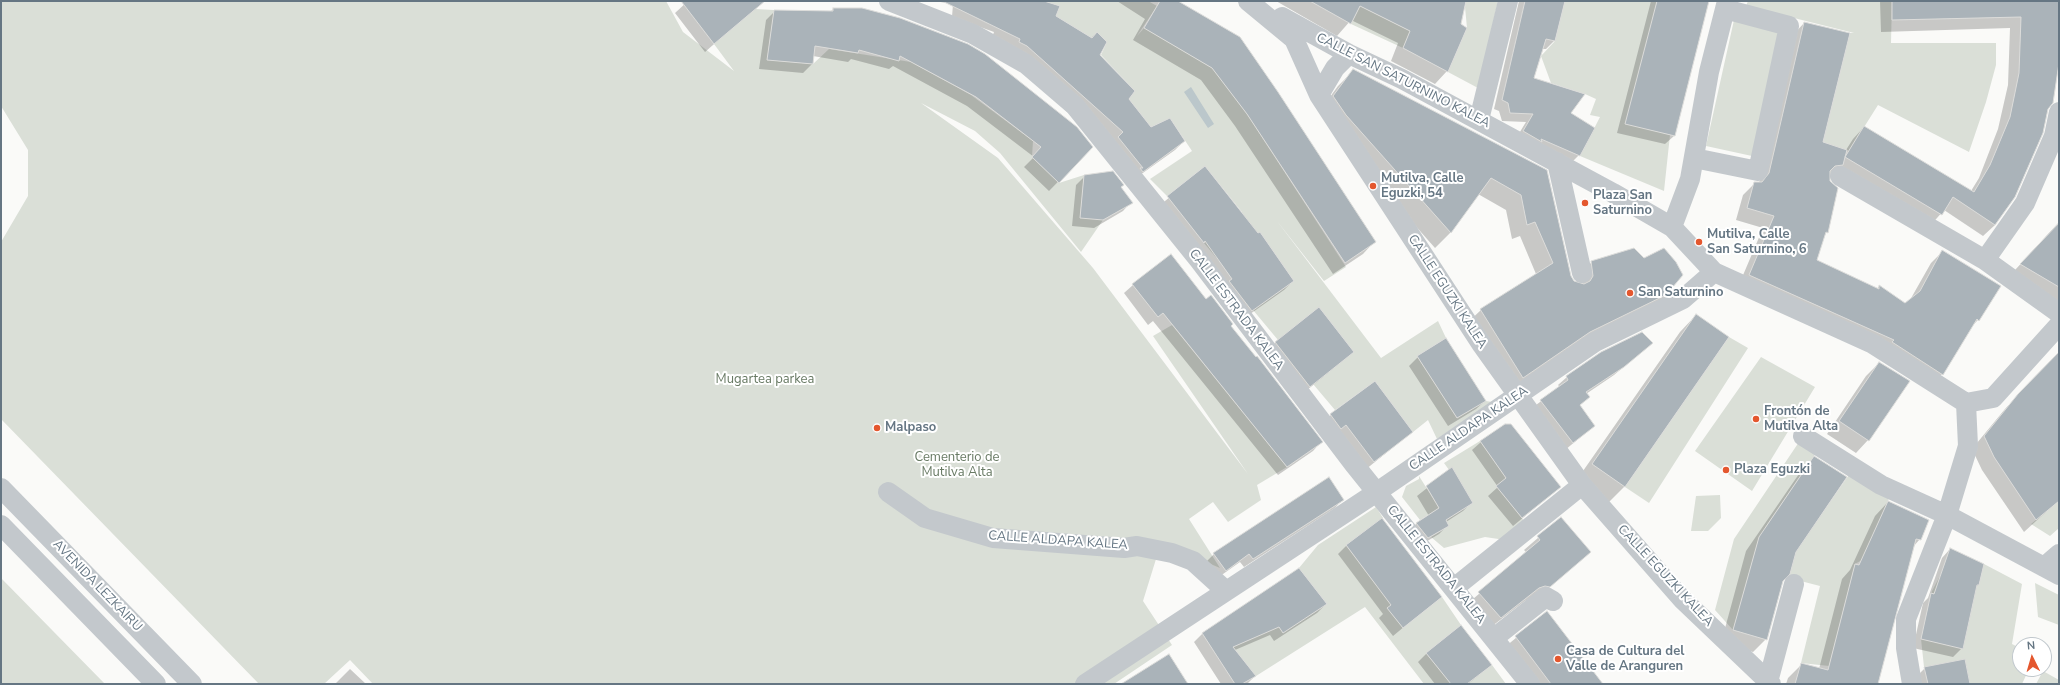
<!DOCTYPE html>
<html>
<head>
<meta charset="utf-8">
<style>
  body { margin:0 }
  #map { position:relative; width:2060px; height:685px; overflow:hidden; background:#fafaf8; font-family:"Nunito Sans",sans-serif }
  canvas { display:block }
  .frame { position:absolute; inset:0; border:2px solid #657683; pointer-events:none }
  .north { position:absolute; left:2012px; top:637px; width:40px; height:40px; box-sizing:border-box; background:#fff; border:1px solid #c1c8cd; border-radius:50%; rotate:355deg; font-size:11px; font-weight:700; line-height:16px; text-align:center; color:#657683 }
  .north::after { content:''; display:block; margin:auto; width:14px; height:18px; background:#e4572e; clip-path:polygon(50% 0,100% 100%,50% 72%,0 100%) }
</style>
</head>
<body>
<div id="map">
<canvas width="2060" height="685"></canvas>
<div class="frame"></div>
<div class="north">N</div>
</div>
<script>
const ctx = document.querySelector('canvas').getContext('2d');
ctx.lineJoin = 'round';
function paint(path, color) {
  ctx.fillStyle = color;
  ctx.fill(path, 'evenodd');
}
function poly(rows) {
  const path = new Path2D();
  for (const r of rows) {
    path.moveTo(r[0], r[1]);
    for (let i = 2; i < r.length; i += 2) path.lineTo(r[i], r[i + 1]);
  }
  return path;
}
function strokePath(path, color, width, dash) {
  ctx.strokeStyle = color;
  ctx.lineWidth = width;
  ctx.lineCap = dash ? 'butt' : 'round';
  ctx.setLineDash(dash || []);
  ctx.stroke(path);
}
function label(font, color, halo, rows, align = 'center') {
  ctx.font = font + ' "Nunito Sans",sans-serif';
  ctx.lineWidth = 4;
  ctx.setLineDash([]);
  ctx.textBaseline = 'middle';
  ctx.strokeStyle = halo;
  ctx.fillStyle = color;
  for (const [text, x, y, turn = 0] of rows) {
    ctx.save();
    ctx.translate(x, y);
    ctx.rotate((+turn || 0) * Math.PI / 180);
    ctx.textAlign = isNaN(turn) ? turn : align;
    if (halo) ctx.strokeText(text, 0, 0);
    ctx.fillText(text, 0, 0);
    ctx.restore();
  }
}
const green = poly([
  [1,1,666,1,683,32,734,71,714,44,755,9,774,10,767,60,813,64,829,49,911,62,971,95,1033,141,1032,157,1059,183,1084,175,1080,217,1103,220,1081,252,1000,153,975,131,921,103,998,158,1093,268,1248,474,1153,336,1172,325,1287,467,1257,485,1261,500,1228,522,1213,502,1189,519,1220,568,1161,543,1143,601,1172,645,1114,684,373,684,350,660,324,684,259,684,1,419,1,242,28,196,28,150,1,106],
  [1044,1,1148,1,1157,6,1137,36,1144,28,1212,68,1247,114,1346,267,1324,281,1277,221,1381,358,1438,321,1446,338,1417,356,1457,418,1486,401,1492,402,1437,439,1428,420,1413,432,1375,381,1335,410,1313,384,1354,352,1319,307,1278,340,1253,310,1294,281,1260,232,1219,261,1204,243,1242,212,1205,166,1167,196,1150,179,1192,151,1170,118,1151,127,1129,99,1135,91,1101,55,1107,42,1097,32,1092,38,1056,16,1060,6],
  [1466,1,1498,1,1478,88,1448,72,1467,28,1465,7],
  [1565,1,1657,1,1626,123,1670,135,1664,191,1580,156,1600,117,1590,115,1596,99,1585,94,1551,83,1541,56,1555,41],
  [1748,1,1892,1,1891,43,1996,43,1996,65,1986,102,1969,152,1878,105,1849,151,1823,142,1850,33,1854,33,1746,6],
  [1360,6,1410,31,1403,48,1351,24],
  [1734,20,1779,30,1752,156,1706,146],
  [1729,337,1748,348,1649,503,1625,487],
  [1761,357,1815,387,1752,491,1695,451],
  [1803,436,1820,447,1765,528,1796,551,1853,469,1890,496,1862,560,1855,564,1829,666,1801,663,1820,586,1789,578,1796,551,1758,541,1733,630,1715,610,1734,539],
  [1480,441,1506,478,1497,487,1525,522,1512,541,1485,537,1444,548,1431,537,1449,526,1446,520,1473,503,1444,463],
  [1419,476,1439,508,1420,520,1402,497,1406,486,1419,479],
  [1720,495,1721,518,1708,531,1691,531,1696,496],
  [2059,501,2059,528,2050,536,2031,524],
  [1376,507,1383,518,1346,545,1376,585,1413,559,1426,578,1388,609,1403,628,1442,597,1461,625,1426,653,1451,684,1424,684,1365,607,1256,676,1233,647,1255,637,1268,613,1283,632,1327,604,1299,568,1318,545],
  [1984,564,2022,584,2012,644,2020,648,2020,669,2029,669,2022,684,1970,684,1924,667,1921,639,1962,648,1973,603,1931,593,1941,574,1979,585],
  [1,578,105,684,1,684],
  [2035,583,2059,595,2059,625,2038,617],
  [1492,665,1506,684,1467,684],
  [2043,671,2059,680,2059,684,2036,684]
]);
const water = poly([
  [1191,87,1214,124,1208,128,1184,92]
]);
const shadow = poly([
  [688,1,748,1,754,9,705,52,675,13],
  [934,1,1042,1,1055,17,1091,38,1097,33,1099,55,1128,99,1151,128,1184,141,1175,150,1133,180,1134,175,991,40,994,32,952,17,953,4],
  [1117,1,1176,1,1374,242,1363,254,1333,274,1235,126,1201,80,1133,40,1145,19],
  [1276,1,1465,1,1447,71,1435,84,1391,61,1398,43,1351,20,1337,36],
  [1519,1,1564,1,1554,41,1546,49,1542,49,1532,78,1570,113,1579,155,1570,164,1515,140,1526,122,1502,121,1499,111,1494,109],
  [1651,1,1708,1,1674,136,1665,144,1617,133],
  [1880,1,2059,2,2059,55,2047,109,1995,225,1983,236,1944,210,1930,226,1831,177,1828,177,1827,232,1824,236,1816,260,1877,289,1879,286,1905,304,1910,300,1931,263,1942,252,1978,320,1969,329,1942,374,1930,385,1881,354,1738,287,1763,228,1736,220,1743,195,1755,183,1759,183,1793,35,1804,23,1822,142,1846,150,1853,139,1864,127,1971,191,1979,178,1998,129,2008,85,2010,28,1881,32],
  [833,9,1092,147,1049,191,1024,167,1034,157,967,106,893,66,889,69,851,59,848,62,813,56,812,64,803,73,759,69,766,20,775,11,830,12],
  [1353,71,1546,171,1570,276,1573,282,1577,283,1576,277,1592,262,1673,291,1658,306,1508,392,1465,325,1481,310,1536,274,1520,236,1512,239,1506,210,1478,194,1450,233,1435,248,1331,130,1319,112,1338,86],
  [1205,168,1293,281,1284,290,1243,319,1159,206],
  [1085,176,1120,187,1131,202,1123,211,1094,228,1072,226,1076,185],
  [2059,222,2059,300,2050,308,2005,281],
  [1133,285,1230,326,1321,442,1313,451,1278,475,1153,321,1148,325,1124,293],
  [1696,315,1624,487,1608,503,1576,481,1680,332],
  [1445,339,1485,401,1476,409,1448,426,1409,366,1418,357],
  [1276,342,1353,352,1301,395,1267,351],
  [1652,343,1614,375,1586,394,1589,397,1579,406,1594,426,1565,450,1532,408,1560,387,1558,385,1567,377],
  [2059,352,2059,500,2024,532,1982,470,1972,449,2005,409],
  [1879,363,1868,440,1856,453,1827,434,1866,376],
  [1331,415,1412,432,1365,470,1322,423],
  [1481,442,1560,487,1513,526,1488,496,1498,487,1472,450],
  [1814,458,1795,551,1782,581,1766,639,1753,652,1721,643,1746,551,1801,471],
  [1451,469,1472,502,1463,511,1446,522,1448,525,1439,534,1419,546,1408,532,1416,524,1429,516,1417,496],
  [1343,499,1335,508,1244,567,1240,562,1216,579,1205,563,1214,554],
  [1888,502,1920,539,1913,547,1877,684,1786,684,1788,678,1802,664,1819,669,1842,579,1850,570,1875,516],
  [1561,518,1590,552,1536,599,1531,598,1525,601,1487,630,1466,605,1527,553,1524,550],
  [1347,545,1440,597,1393,636,1379,618,1383,614,1338,554],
  [1950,549,1978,585,1975,588,1962,648,1953,657,1913,648,1923,603,1928,598,1942,558],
  [1326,604,1317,613,1274,641,1270,635,1235,650,1255,676,1247,684,1221,684,1194,642,1203,633],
  [1546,613,1602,684,1533,684,1505,647],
  [1427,653,1491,665,1468,684,1435,684,1418,662],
  [1925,668,1969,684,1917,684,1916,677],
  [350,669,366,684,335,684]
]);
const building = poly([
  [681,1,765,1,714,44,681,1],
  [942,1,1044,1,1060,6,1056,16,1092,38,1097,32,1107,42,1100,55,1135,91,1129,99,1151,127,1170,118,1185,141,1143,172,1140,168,1143,168,1118,137,1123,132,1027,46,1019,42,1020,39,942,1],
  [1160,1,1178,1,1240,37,1278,92,1376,242,1345,263,1247,114,1212,68,1144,28,1160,1],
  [1310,1,1466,1,1461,24,1467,28,1448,72,1403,48,1410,31,1360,6,1351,24,1310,1],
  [1525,1,1565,1,1555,41,1546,39,1534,78,1585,94,1571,113,1595,128,1580,156,1541,139,1542,142,1523,131,1533,114,1510,113,1508,103,1502,100,1525,1],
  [1657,1,1709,1,1675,136,1625,124,1657,1],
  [1892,1,2059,1,2059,63,2053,103,2048,109,2043,133,2015,197,1995,225,1953,197,1942,215,1845,157,1843,165,1835,166,1830,171,1830,181,1838,188,1828,233,1826,232,1817,260,1879,289,1879,285,1905,303,1920,291,1942,250,2001,286,1979,321,1977,319,1943,375,1892,342,1894,340,1749,275,1774,216,1747,208,1754,182,1762,182,1769,173,1804,22,1850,33,1823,142,1847,150,1845,157,1864,126,1974,192,1990,165,2010,117,2019,73,2021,17,1892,20,1892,1],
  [833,8,862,8,900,18,968,44,985,54,1077,127,1093,147,1059,183,1032,157,1041,147,976,97,900,56,899,61,859,50,858,53,815,46,813,64,767,60,774,10,833,11,833,8],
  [1353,69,1547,170,1571,276,1574,281,1584,284,1590,281,1593,276,1591,261,1634,248,1644,258,1664,248,1676,262,1683,275,1672,288,1674,291,1590,332,1523,378,1480,309,1553,263,1535,222,1527,225,1521,195,1491,178,1451,233,1346,115,1333,96,1353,69],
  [1205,166,1258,233,1260,232,1294,281,1252,311,1229,281,1232,279,1205,241,1204,243,1167,196,1205,166],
  [1113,171,1124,185,1121,187,1133,203,1103,220,1080,218,1084,175,1113,171],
  [2059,223,2059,287,2020,264,2059,223],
  [1171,254,1206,299,1211,295,1233,324,1231,326,1256,357,1257,356,1323,442,1287,467,1163,313,1158,317,1132,284,1171,254],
  [1319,307,1354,352,1310,387,1275,342,1319,307],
  [1696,314,1729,337,1625,487,1592,464,1696,314],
  [1642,332,1653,343,1624,367,1586,392,1590,397,1580,405,1595,426,1573,443,1540,400,1568,380,1566,376,1601,352,1642,332],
  [1446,338,1486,401,1457,418,1417,356,1446,338],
  [2059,352,2059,501,2036,520,1994,457,1984,436,2018,394,2059,352],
  [1879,362,1910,381,1869,441,1839,421,1879,362],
  [1375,381,1413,432,1374,462,1346,425,1341,429,1330,414,1375,381],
  [1505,424,1511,424,1561,487,1522,518,1496,486,1506,478,1480,441,1505,424],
  [1814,456,1847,477,1796,552,1790,574,1783,581,1767,640,1733,630,1759,537,1814,456],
  [1452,467,1473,503,1446,520,1449,526,1428,538,1416,523,1439,508,1426,486,1452,467],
  [1329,477,1344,500,1253,559,1249,554,1226,571,1213,553,1329,477],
  [1888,501,1929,520,1921,540,1916,539,1878,684,1795,684,1801,663,1828,670,1855,564,1859,565,1888,501],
  [1561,517,1591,552,1550,587,1545,586,1539,588,1501,618,1478,592,1540,540,1537,536,1561,517],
  [1382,518,1442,597,1403,628,1387,608,1391,605,1346,545,1382,518],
  [1950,548,1984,564,1979,585,1977,585,1963,649,1921,639,1931,593,1934,594,1950,548],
  [1299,568,1327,604,1283,633,1279,627,1233,647,1256,676,1242,684,1235,684,1202,633,1299,568],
  [1547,611,1603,684,1551,684,1515,636,1547,611],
  [1461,625,1492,665,1467,684,1451,684,1426,653,1461,625],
  [1169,654,1188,684,1121,684,1169,654],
  [1965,659,1970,684,1928,684,1924,667,1965,659]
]);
const minor = poly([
  [889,1,973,34,1026,64,1075,106,1199,260,1353,463,1530,684],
  [1248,1,1294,39,1319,95,1482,345,1582,485,1682,599,1771,684],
  [1282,17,1349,54,1402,79,1613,193,1672,227,1714,272,1873,344,1966,403],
  [1319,95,1335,68,1349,54],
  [1479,120,1508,1],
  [1694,158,1758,171,1789,26,1725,9],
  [1557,162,1582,273],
  [1840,176,1985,260,2059,313],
  [1672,227,1690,179,1709,72,1727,1],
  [1985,260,2025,203,2054,136,2059,112],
  [1966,403,1993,398,2059,325],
  [1803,436,1881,485,1947,515,2059,575],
  [1,488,192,684],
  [888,492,925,518,993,538,1124,548,1137,546,1172,553,1193,561,1226,591],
  [1,525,156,684],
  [2044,567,2059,554],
  [1454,588,1582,485],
  [1494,638,1546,597,1553,601],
  [1768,682,1794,584],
  [1085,684,1377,492,1595,342,1683,299,1714,272],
  [1912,684,1906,648,1906,619,1947,515,1968,446,1966,403]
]);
const markers = [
  [1373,186,4,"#e4572e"],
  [1585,203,4,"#e4572e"],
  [1699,242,4,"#e4572e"],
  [1630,293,4,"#e4572e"],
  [1756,419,4,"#e4572e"],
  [877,428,4,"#e4572e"],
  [1726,470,4,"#e4572e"],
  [1558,659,4,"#e4572e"]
];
const streetNames = [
  ["CALLE SAN SATURNINO KALEA",1403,81,27],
  ["CALLE EGUZKI KALEA",1447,292,57],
  ["CALLE ESTRADA KALEA",1236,310,53],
  ["CALLE ALDAPA KALEA",1469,429,-34],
  ["CALLE ALDAPA KALEA",1058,541,4],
  ["CALLE ESTRADA KALEA",1436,565,51],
  ["CALLE EGUZKI KALEA",1665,576,47],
  ["AVENIDA LEZKAIRU",97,586,46]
];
const poiNames = [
  ["Mutilva, Calle",1381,179],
  ["Eguzki, 54",1381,194],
  ["Plaza San",1593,196],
  ["Saturnino",1593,211],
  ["Mutilva, Calle",1707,235],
  ["San Saturnino, 6",1707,250],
  ["San Saturnino",1638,293],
  ["Frontón de",1764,412],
  ["Mutilva Alta",1764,427],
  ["Malpaso",885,428],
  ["Plaza Eguzki",1734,470],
  ["Casa de Cultura del",1566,652],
  ["Valle de Aranguren",1566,667]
];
const parkNames = [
  ["Mugartea parkea",765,380],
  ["Cementerio de",957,458],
  ["Mutilva Alta",957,473]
];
paint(green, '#dadfd7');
paint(water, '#bbc7cb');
paint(shadow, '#0003');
paint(building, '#aab3b9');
strokePath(building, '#dcdcda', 1);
strokePath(minor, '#c3c8cc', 20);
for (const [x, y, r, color] of markers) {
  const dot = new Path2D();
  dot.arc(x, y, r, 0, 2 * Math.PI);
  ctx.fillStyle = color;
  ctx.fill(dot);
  strokePath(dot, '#fff', 1.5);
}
label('13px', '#657683', '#fff', streetNames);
label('bold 13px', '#657683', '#fff', poiNames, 'left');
label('13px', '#687a64', '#fff', parkNames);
</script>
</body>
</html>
